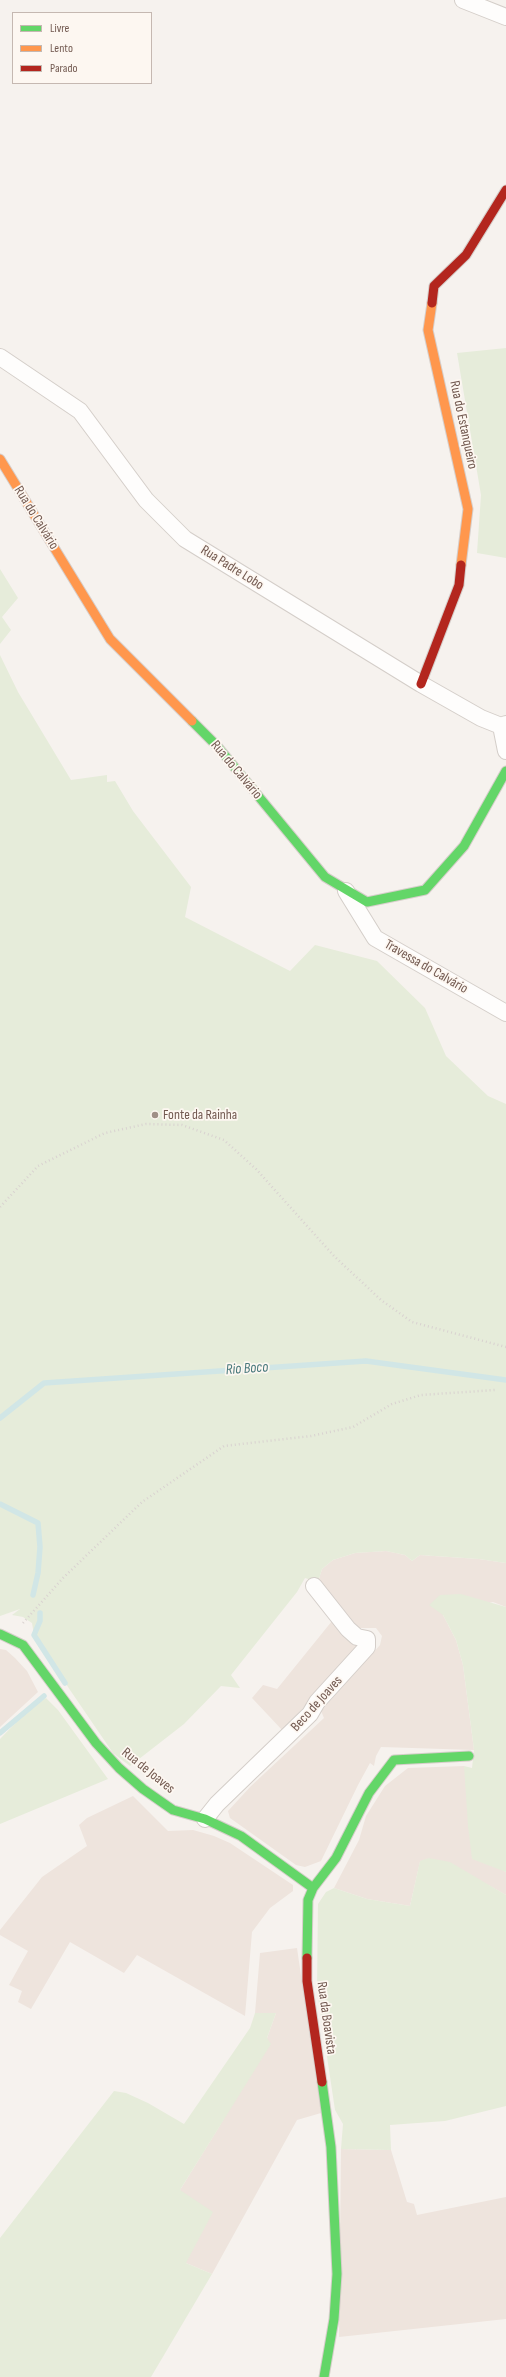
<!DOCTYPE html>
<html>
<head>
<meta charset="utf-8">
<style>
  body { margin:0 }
  #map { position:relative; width:506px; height:2377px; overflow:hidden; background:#f6f2ee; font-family:"Sofia Sans Condensed",sans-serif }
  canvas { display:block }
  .legend { position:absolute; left:12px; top:12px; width:140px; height:72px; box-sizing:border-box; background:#fdf7f1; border:1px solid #c5b8b1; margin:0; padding:5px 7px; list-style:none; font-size:12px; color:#725950 }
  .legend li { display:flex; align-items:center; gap:8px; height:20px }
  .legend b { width:20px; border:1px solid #c5b8b1 }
</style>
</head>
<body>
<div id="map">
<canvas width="506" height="2377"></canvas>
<ul class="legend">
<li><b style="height:5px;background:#63d668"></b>Livre</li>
<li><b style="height:5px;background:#ff974d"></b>Lento</li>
<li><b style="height:5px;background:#b3261e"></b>Parado</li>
</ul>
</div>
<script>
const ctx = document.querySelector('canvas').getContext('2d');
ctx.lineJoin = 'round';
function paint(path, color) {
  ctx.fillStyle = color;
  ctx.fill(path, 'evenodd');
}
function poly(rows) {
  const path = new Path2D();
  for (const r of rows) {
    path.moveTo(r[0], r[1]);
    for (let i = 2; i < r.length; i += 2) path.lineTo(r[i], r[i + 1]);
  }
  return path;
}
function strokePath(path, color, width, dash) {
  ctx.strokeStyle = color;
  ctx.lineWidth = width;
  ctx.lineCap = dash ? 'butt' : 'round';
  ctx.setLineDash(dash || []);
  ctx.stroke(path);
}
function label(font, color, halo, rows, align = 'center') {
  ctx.font = font + ' "Sofia Sans Condensed",sans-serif';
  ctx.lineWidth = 3.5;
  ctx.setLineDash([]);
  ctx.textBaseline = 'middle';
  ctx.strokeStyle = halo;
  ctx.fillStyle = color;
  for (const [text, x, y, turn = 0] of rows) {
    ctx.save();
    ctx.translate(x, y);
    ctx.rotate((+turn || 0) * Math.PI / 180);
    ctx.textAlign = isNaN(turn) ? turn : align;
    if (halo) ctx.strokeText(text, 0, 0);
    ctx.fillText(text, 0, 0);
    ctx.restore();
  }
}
const residential = poly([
  [386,1551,405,1555,412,1561,420,1555,479,1559,506,1563,506,1607,493,1602,443,1615,456,1640,463,1665,474,1750,381,1747,376,1756,374,1766,370,1763,358,1785,321,1861,305,1867,296,1865,230,1818,228,1811,251,1786,324,1718,321,1711,380,1645,382,1636,376,1628,357,1628,318,1582,322,1569,333,1560,355,1553],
  [332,1621,357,1647,283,1731,252,1698,263,1685,277,1689],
  [0,1649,6,1650,15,1658,27,1671,38,1692,0,1727],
  [464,1766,499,1868,506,1872,506,1895,490,1886,420,1862,410,1906,367,1899,334,1888,359,1840,366,1816,385,1786,408,1768],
  [133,1796,168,1831,193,1830,214,1836,230,1843,293,1885,293,1891,270,1908,252,1932,245,2016,137,1955,124,1973,70,1942,31,2009,18,2002,22,1991,9,1985,28,1951,0,1935,0,1930,42,1877,87,1846,79,1825,87,1818],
  [297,1948,321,2113,297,2120,212,2274,186,2263,180,2190,219,2127,267,2038,276,2013,255,2013,260,1953],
  [341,2149,391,2150,407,2202,414,2204,417,2215,506,2197,506,2319,339,2337]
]);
const green = poly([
  [506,348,506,558,477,553,481,495,457,353],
  [0,569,18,598,2,617,11,630,0,644],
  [0,655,18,692,71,780,107,775,107,782,115,781,133,811,191,887,185,917,290,971,315,945,377,961,425,1008,446,1056,488,1096,506,1104,506,1563,479,1559,420,1555,412,1561,405,1555,386,1551,355,1553,333,1560,322,1569,318,1582,305,1578,297,1592,231,1675,240,1688,221,1686,184,1724,130,1766,113,1753,70,1690,34,1635,32,1623,23,1617,12,1615,20,1609,0,1616],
  [461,1594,506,1607,506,1872,472,1859,468,1826,464,1766,472,1768,474,1750,463,1665,456,1640,443,1615,429,1605,440,1595],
  [46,1698,58,1710,108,1779,0,1824,0,1739,29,1709],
  [429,1858,450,1862,506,1895,506,2106,445,2121,390,2125,391,2150,341,2149,343,2124,335,2110,317,1990,318,1904,326,1892,334,1888,367,1899,410,1906,420,1861],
  [255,2013,276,2013,267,2038,271,2044,180,2190,213,2212,186,2263,212,2274,151,2377,0,2377,0,2238,114,2091,126,2093,148,2103,184,2124,250,2028]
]);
const stream = poly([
  [0,1418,44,1383,366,1361,506,1380],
  [0,1504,38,1523,40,1547,38,1573,33,1595],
  [40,1613,40,1621,34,1635,65,1683],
  [0,1733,44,1696]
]);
const path = poly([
  [0,1207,38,1166,105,1133,146,1124,182,1125,224,1140,256,1169,334,1256,381,1300,412,1322,506,1347],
  [23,1623,63,1578,142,1502,224,1446,311,1436,353,1427,392,1404,421,1395,495,1390]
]);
const street = poly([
  [463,0,506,17],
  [0,357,80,411,146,500,185,539,421,684,481,718,501,726,506,724],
  [501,726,506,751],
  [346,891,375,938,506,1013],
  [205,1819,217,1804,310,1714,317,1702,367,1647,367,1639,357,1637,348,1629,314,1586]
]);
const fast = poly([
  [192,721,217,746,325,877,367,902,425,890,464,846,506,771],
  [0,1634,23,1645,96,1743,119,1768,143,1789,173,1810,205,1819,241,1836,313,1888],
  [307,1958,308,1900,313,1888,336,1858,369,1793,394,1760,469,1756],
  [322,2082,331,2147,337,2274,334,2319,324,2377]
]);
const slow = poly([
  [432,303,428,330,468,509,461,565],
  [0,459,110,639,192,721]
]);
const jam = poly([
  [432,303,434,286,466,255,506,190],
  [421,684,459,585,461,565],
  [307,1958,307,1981,322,2082]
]);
const markers = [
  [155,1115,4,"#a08f87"]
];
const streetNames = [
  ["Rua do Estanqueiro",463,425,78],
  ["Rua do Calvário",36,518,58],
  ["Rua Padre Lobo",232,568,32],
  ["Rua do Calvário",236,770,50],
  ["Travessa do Calvário",426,967,30],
  ["Beco de Joaves",317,1704,-48],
  ["Rua de Joaves",148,1771,39],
  ["Rua da Boavista",326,2018,82]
];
const poiNames = [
  ["Fonte da Rainha",163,1115]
];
const waterNames = [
  ["Rio Boco",247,1369,-4]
];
paint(residential, '#eee4dd');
paint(green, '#e6ecda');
strokePath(stream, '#d1e6e6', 5.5);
strokePath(street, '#d4cec9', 18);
strokePath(fast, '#d6ceca', 11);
strokePath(slow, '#d6ceca', 11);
strokePath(jam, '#d6ceca', 11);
strokePath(path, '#d9d2d0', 2.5, [1, 3]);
strokePath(street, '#fefdfc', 16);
strokePath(fast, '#63d668', 9);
strokePath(slow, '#ff974d', 9);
strokePath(jam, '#b3261e', 9);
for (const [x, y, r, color] of markers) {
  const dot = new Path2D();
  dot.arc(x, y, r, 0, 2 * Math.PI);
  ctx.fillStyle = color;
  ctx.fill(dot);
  strokePath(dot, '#fdf7f1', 1.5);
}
label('14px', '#725950', '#fdf7f1', streetNames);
label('14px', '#725950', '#fdf7f1', poiNames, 'left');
label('italic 15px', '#49797c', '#fdf7f1', waterNames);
</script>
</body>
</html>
